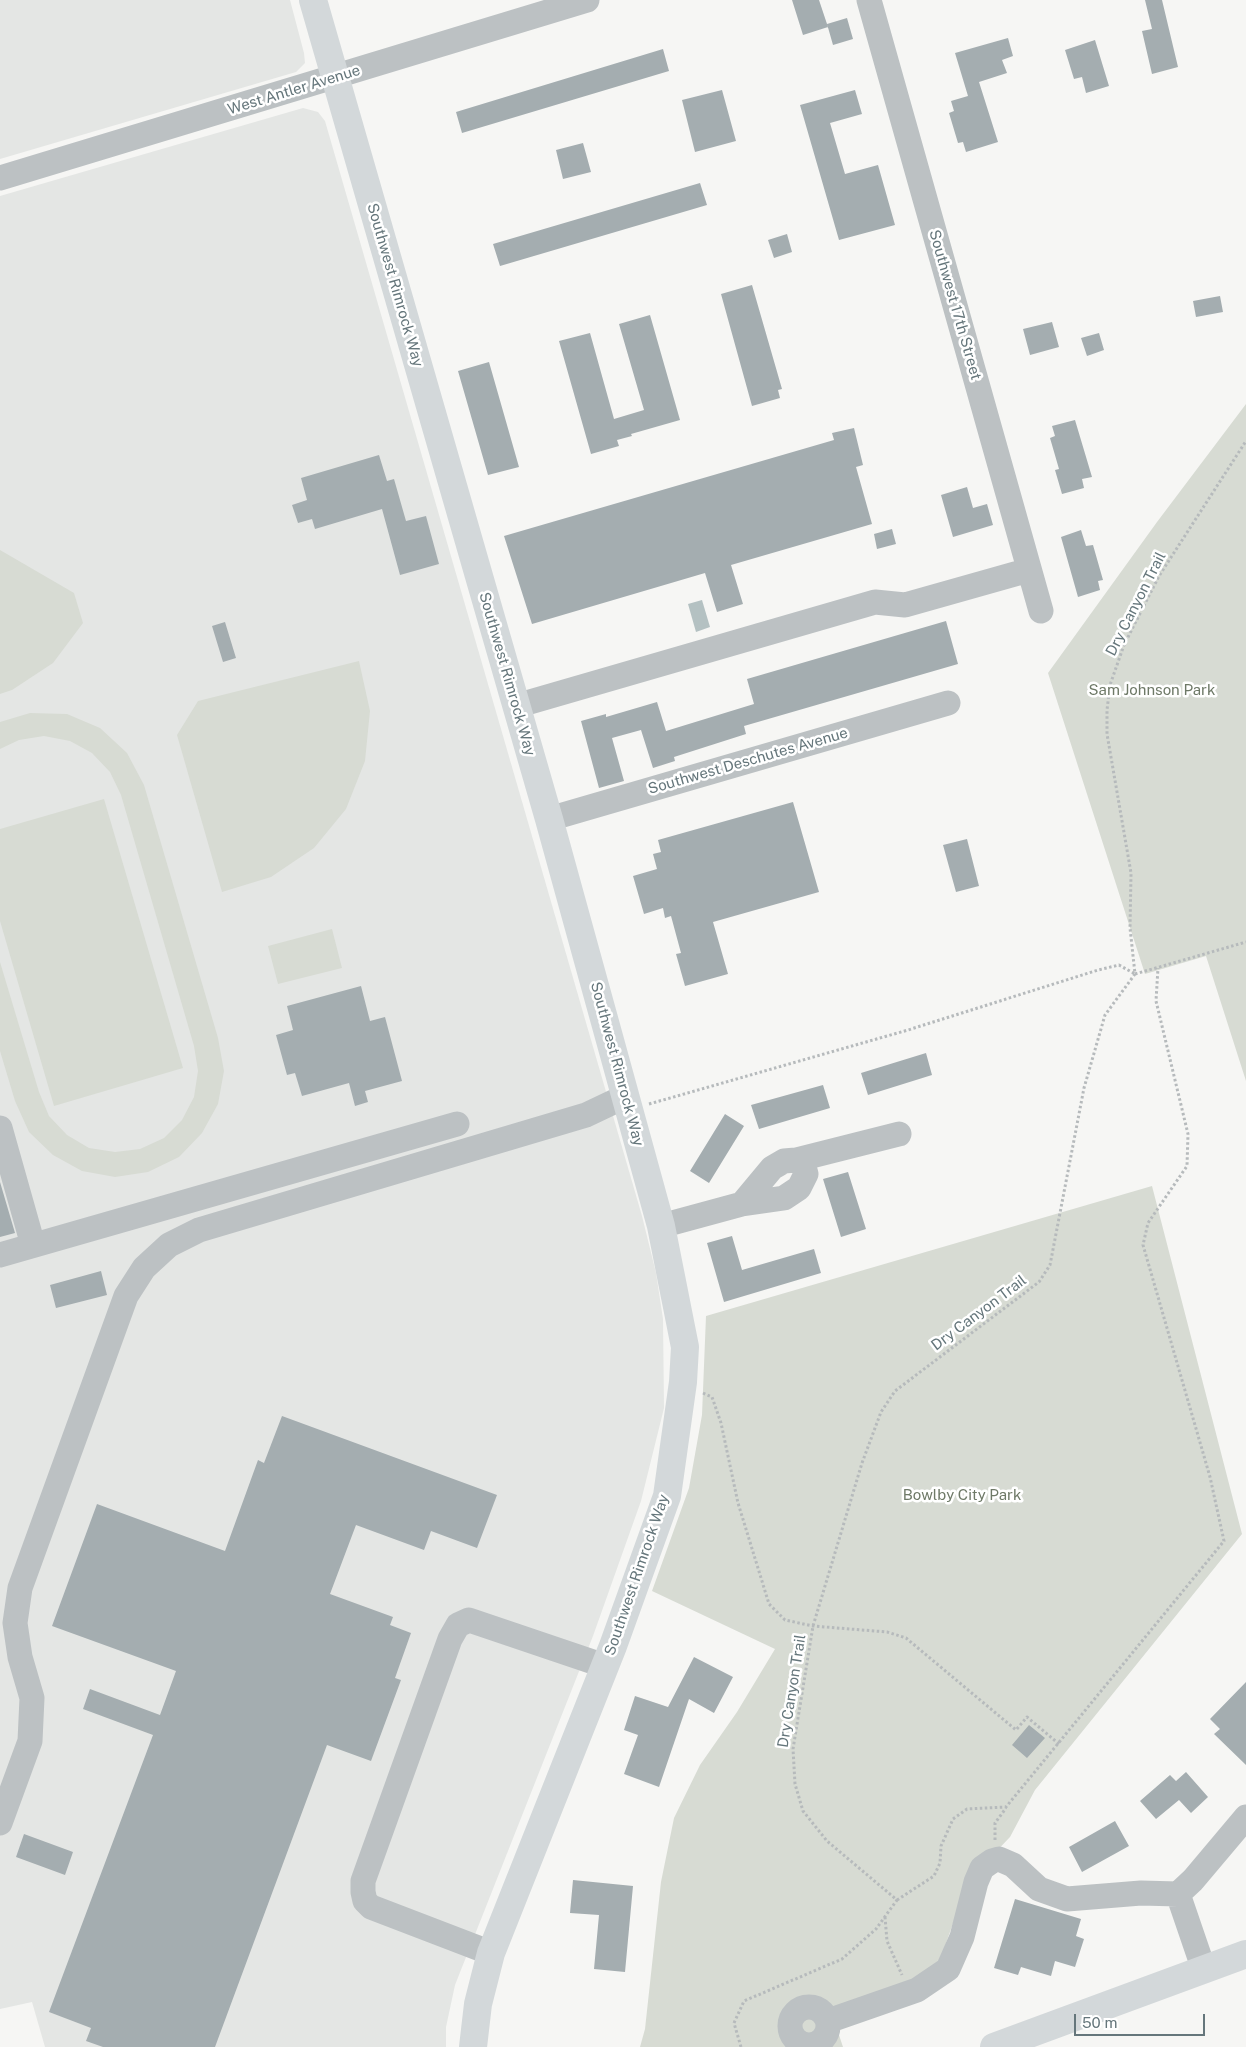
<!DOCTYPE html>
<html>
<head>
<meta charset="utf-8">
<style>
  body { margin:0 }
  #map { position:relative; width:1246px; height:2047px; overflow:hidden; background:#f6f6f4; font-family:"Public Sans",sans-serif }
  canvas { display:block }
  .scale { position:absolute; left:1074px; top:2014px; width:131px; height:22px; box-sizing:border-box; border:2px solid #65767b; border-top:0; padding-left:6px; font-size:15px; line-height:18px; white-space:nowrap; color:#65767b; -webkit-text-stroke:4px #fff; paint-order:stroke }
</style>
</head>
<body>
<div id="map">
<canvas width="1246" height="2047"></canvas>
<div class="scale">50 m</div>
</div>
<script>
const ctx = document.querySelector('canvas').getContext('2d');
ctx.lineJoin = 'round';
function paint(path, color) {
  ctx.fillStyle = color;
  ctx.fill(path, 'evenodd');
}
function poly(rows) {
  const path = new Path2D();
  for (const r of rows) {
    if (r.length === 3) {
      path.moveTo(r[0] + r[2], r[1]);
      path.arc(r[0], r[1], r[2], 0, 2 * Math.PI);
      continue;
    }
    path.moveTo(r[0], r[1]);
    for (let i = 2; i < r.length; i += 2) path.lineTo(r[i], r[i + 1]);
  }
  return path;
}
function strokePath(path, color, width, dash) {
  ctx.strokeStyle = color;
  ctx.lineWidth = width;
  ctx.lineCap = dash ? 'butt' : 'round';
  ctx.setLineDash(dash || []);
  ctx.stroke(path);
}
function label(font, color, halo, rows, align = 'center') {
  ctx.font = font + ' "Public Sans",sans-serif';
  ctx.lineWidth = 5;
  ctx.setLineDash([]);
  ctx.textBaseline = 'middle';
  ctx.strokeStyle = halo;
  ctx.fillStyle = color;
  for (const [text, x, y, turn = 0] of rows) {
    ctx.save();
    ctx.translate(x, y);
    ctx.rotate((+turn || 0) * Math.PI / 180);
    ctx.textAlign = isNaN(turn) ? turn : align;
    if (halo) ctx.strokeText(text, 0, 0);
    ctx.fillText(text, 0, 0);
    ctx.restore();
  }
}
const built = poly([
  [0,0,290,0,304,53,305,63,296,72,0,159],
  [303,108,318,112,325,121,642,1216,656,1273,663,1319,664,1408,641,1501,593,1636,455,1985,446,2027,446,2047,45,2047,32,2002,0,2009,0,196]
]);
const green = poly([
  [1246,404,1246,1081,1206,956,1145,974,1048,673,1157,522],
  [0,550,74,593,83,623,53,663,12,690,0,694],
  [359,661,370,711,365,761,346,809,314,848,271,877,222,892,177,735,198,701],
  [30,713,67,714,100,728,127,753,144,785,218,1038,224,1071,218,1104,202,1133,179,1157,148,1172,115,1177,82,1171,53,1155,29,1132,15,1101,0,1051,0,962,39,1092,49,1116,67,1135,89,1148,115,1152,140,1149,164,1138,182,1120,194,1097,198,1071,194,1046,121,795,110,772,92,753,70,741,44,736,19,740,0,749,0,722],
  [104,799,183,1068,54,1106,0,921,0,829],
  [332,929,342,968,278,984,268,946],
  [1152,1186,1242,1534,1035,1790,1010,1837,968,1881,939,1963,915,1979,830,2008,843,2047,640,2047,645,2029,661,1882,674,1818,700,1765,737,1712,775,1649,652,1591,689,1488,702,1415,706,1316]
]);
const water = poly([
  [702,600,710,627,696,632,688,604]
]);
const building = poly([
  [792,0,819,0,828,27,803,35],
  [1145,0,1162,0,1178,67,1152,74,1142,31,1152,29],
  [847,18,853,39,833,45,827,24],
  [1008,38,1013,56,1002,60,1007,73,979,82,998,142,966,152,963,142,958,143,949,113,954,111,951,101,968,96,955,53],
  [1095,40,1109,86,1086,93,1082,77,1074,79,1065,50],
  [663,49,669,71,462,133,456,112],
  [722,90,736,141,695,152,682,100],
  [855,90,862,114,830,123,845,174,878,165,895,225,839,240,800,105],
  [583,143,591,172,563,179,556,150],
  [700,183,707,205,500,266,493,244],
  [787,234,792,252,774,258,768,240],
  [752,285,782,389,778,390,780,398,752,406,721,294],
  [1220,296,1223,312,1196,317,1193,301],
  [650,315,680,420,631,434,632,436,617,440,619,446,591,454,559,341,590,333,614,419,644,410,619,324],
  [1052,322,1059,347,1030,355,1023,329],
  [1099,333,1104,350,1087,356,1081,338],
  [489,362,519,467,488,475,458,371],
  [1075,420,1092,477,1082,479,1084,488,1062,494,1055,470,1059,469,1050,438,1055,436,1052,426],
  [854,428,863,465,856,467,872,524,731,565,743,604,717,612,705,573,532,624,504,536,834,440,832,433],
  [379,455,387,481,394,479,406,521,426,516,439,564,400,575,382,509,315,529,312,519,298,523,292,505,307,500,301,478],
  [967,487,973,508,987,504,993,525,953,537,941,495],
  [892,529,896,544,877,549,874,534],
  [1081,530,1086,546,1093,545,1103,580,1098,581,1100,590,1078,597,1061,537],
  [946,621,958,664,744,726,746,734,674,757,675,761,653,768,641,730,612,738,624,781,599,788,581,721,606,714,606,717,657,702,666,731,754,704,747,679],
  [225,622,236,658,223,662,212,626],
  [793,802,819,892,713,922,728,974,685,986,676,954,681,953,671,916,665,918,663,908,644,914,633,876,657,869,653,854,661,852,658,840],
  [967,839,979,886,956,892,943,845],
  [361,986,370,1021,385,1017,402,1081,365,1091,368,1102,355,1106,349,1083,302,1096,295,1073,287,1075,276,1035,293,1030,287,1006],
  [926,1053,932,1075,868,1095,861,1073],
  [823,1085,830,1108,759,1129,751,1105],
  [725,1114,744,1126,709,1183,690,1171],
  [848,1172,866,1229,841,1237,823,1179],
  [0,1182,15,1233,0,1237],
  [732,1236,742,1270,814,1249,821,1273,724,1302,707,1243],
  [101,1271,107,1295,56,1308,50,1285],
  [282,1416,497,1495,477,1548,431,1531,424,1550,356,1525,330,1594,393,1617,390,1625,411,1633,395,1678,401,1680,371,1761,327,1745,215,2047,103,2047,86,2041,91,2028,49,2012,153,1735,83,1709,90,1689,160,1715,176,1671,52,1626,97,1504,225,1551,258,1460,264,1463],
  [694,1657,733,1677,714,1713,689,1699,659,1787,624,1774,638,1735,624,1730,635,1696,668,1707],
  [1246,1682,1246,1765,1214,1734,1220,1729,1210,1719],
  [1029,1725,1045,1738,1027,1758,1012,1745],
  [1186,1772,1208,1797,1191,1813,1179,1800,1156,1819,1140,1801,1170,1775,1176,1781],
  [1115,1821,1129,1846,1082,1872,1069,1847],
  [24,1834,73,1852,65,1875,16,1857],
  [573,1880,633,1886,625,1972,594,1969,599,1915,570,1913],
  [1015,1899,1081,1919,1076,1936,1084,1939,1075,1967,1055,1961,1051,1976,1021,1967,1018,1975,994,1968]
]);
const path = poly([
  [1135,974,1246,942],
  [649,1104,908,1030,1098,970,1119,965,1135,974],
  [703,1393,712,1397,721,1423,738,1503,769,1604,785,1620,813,1626,887,1632,906,1638,1016,1730,1027,1717,1059,1744],
  [995,1840,995,1823,1006,1808],
  [897,1900,934,1876,940,1863,941,1846,953,1819,967,1809,1006,1807,1224,1541,1210,1477,1143,1245,1148,1223,1187,1166,1188,1134,1156,1001,1158,968],
  [885,1917,887,1941,902,1975],
  [741,2047,734,2023,744,2001,842,1959,876,1929,897,1900,827,1841,803,1811,795,1784,793,1749,813,1626,862,1463,881,1412,895,1391,1039,1282,1050,1265,1084,1088,1105,1015,1135,974,1130,928,1131,873,1107,734,1107,710,1110,685,1124,645,1159,576,1246,441]
]);
const minor = poly([
  [869,0,1041,611],
  [0,178,587,0],
  [516,706,875,602,905,605,1029,570],
  [549,819,948,703],
  [0,1128,33,1245],
  [796,1160,803,1163,806,1174,799,1188,784,1198,742,1204,772,1168,784,1161,796,1160],
  [796,1160,899,1134],
  [661,1226,742,1204],
  [0,1255,457,1124],
  [0,1823,30,1741,32,1698,20,1657,15,1623,20,1588,126,1296,144,1268,169,1245,199,1230,586,1115,626,1096],
  [491,1953,371,1907,365,1901,363,1892,363,1881,450,1639,458,1625,469,1620,605,1666],
  [1204,1970,1178,1894,1193,1880,1246,1817],
  [809,2026,19],
  [828,2021,917,1990,948,1969,962,1937,976,1882,982,1868,992,1861,999,1859,1013,1865,1039,1889,1067,1899,1141,1893,1178,1894]
]);
const major = poly([
  [313,0,549,819,611,1044,661,1226,685,1347,683,1382,667,1496,613,1646,491,1953,478,2004,473,2047]
]);
const highway = poly([
  [994,2047,1246,1954]
]);
const streetNames = [
  ["West Antler Avenue",294,90,-17],
  ["Southwest Rimrock Way",395,285,74],
  ["Southwest 17th Street",955,305,74],
  ["Dry Canyon Trail",1136,604,-63],
  ["Southwest Rimrock Way",507,674,74],
  ["Southwest Deschutes Avenue",748,761,-16],
  ["Southwest Rimrock Way",617,1064,75],
  ["Dry Canyon Trail",979,1313,-37],
  ["Southwest Rimrock Way",637,1575,-71],
  ["Dry Canyon Trail",792,1691,-81]
];
const parkNames = [
  ["Sam Johnson Park",1152,690],
  ["Bowlby City Park",962,1495]
];
paint(built, '#e4e6e4');
paint(green, '#d7dbd3');
paint(water, '#b4c1c2');
paint(building, '#a4adb0');
strokePath(path, '#b6babc', 3, [2.5, 2.5]);
strokePath(minor, '#bcc1c3', 25);
strokePath(major, '#d3d8da', 28);
strokePath(highway, '#d3d8da', 28);
label('15px', '#65767b', '#fff', streetNames);
label('15px', '#6e7967', '#fff', parkNames);
</script>
</body>
</html>
